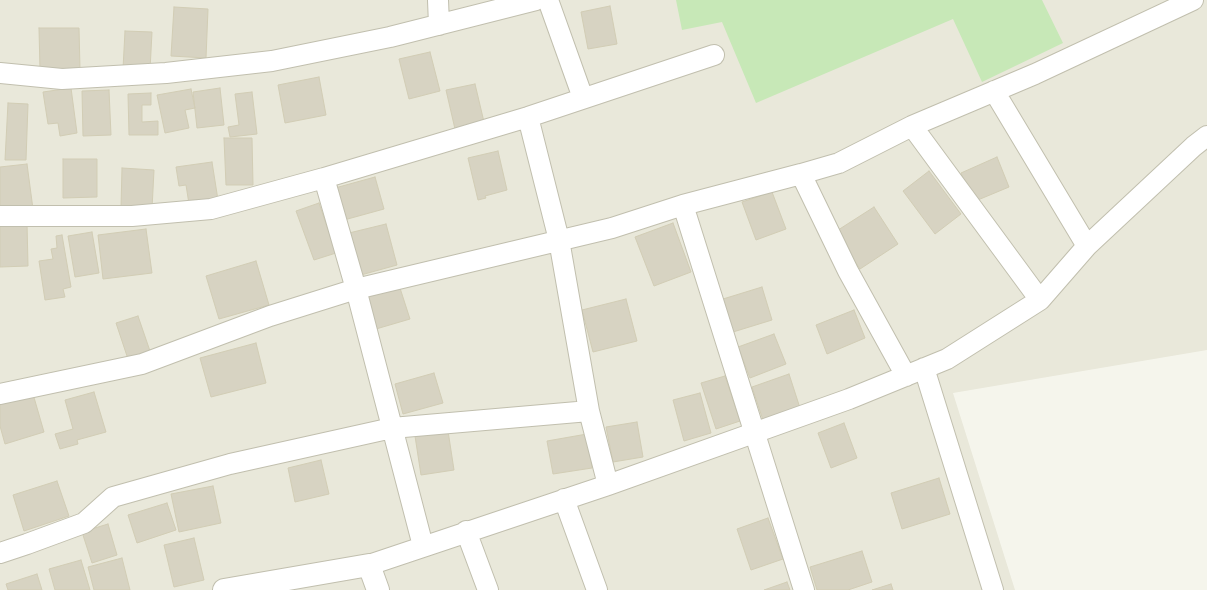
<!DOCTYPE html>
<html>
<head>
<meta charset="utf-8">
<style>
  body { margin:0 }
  canvas { display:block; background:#f5f5ec }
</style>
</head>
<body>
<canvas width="1207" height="590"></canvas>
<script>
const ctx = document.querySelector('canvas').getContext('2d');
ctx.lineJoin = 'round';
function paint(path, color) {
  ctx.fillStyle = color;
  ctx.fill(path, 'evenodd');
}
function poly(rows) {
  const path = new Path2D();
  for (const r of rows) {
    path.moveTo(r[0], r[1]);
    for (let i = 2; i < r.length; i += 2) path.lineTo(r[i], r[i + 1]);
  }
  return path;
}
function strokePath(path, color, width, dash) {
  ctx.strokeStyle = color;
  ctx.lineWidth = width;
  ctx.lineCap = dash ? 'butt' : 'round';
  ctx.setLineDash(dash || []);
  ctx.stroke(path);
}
const residential = poly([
  [0,0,1207,0,1207,350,953,393,1015,590,0,590]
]);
const green = poly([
  [676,0,1042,0,1063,43,982,82,953,19,756,103,722,22,682,30]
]);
const building = poly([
  [610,6,617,44,588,49,581,12,610,6],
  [174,7,208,9,206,58,171,56,174,7],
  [39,28,79,28,80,70,40,70,39,28],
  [125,31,152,32,150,70,123,69,125,31],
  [430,52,440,91,409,99,399,59,430,52],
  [319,77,326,115,285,123,278,85,319,77],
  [475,84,484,122,455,129,446,90,475,84],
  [71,88,77,133,60,136,58,123,48,124,43,92,71,88],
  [220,88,224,125,197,128,193,92,220,88],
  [191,89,195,108,185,110,189,128,165,133,157,95,191,89],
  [109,90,111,135,83,136,82,91,109,90],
  [252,92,257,134,230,137,228,127,239,125,235,94,252,92],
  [151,93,151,105,142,105,142,122,158,121,158,135,129,135,128,94,151,93],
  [8,103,28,104,26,160,5,160,8,103],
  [224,138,252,138,253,185,226,185,224,138],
  [498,151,507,190,485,196,486,198,478,200,468,158,498,151],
  [997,157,1009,187,973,202,961,173,997,157],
  [63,159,97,159,97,197,63,198,63,159],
  [212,162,218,200,189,204,186,185,179,186,176,167,212,162],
  [27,164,33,209,0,213,0,167,27,164],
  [122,168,154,170,152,209,121,208,122,168],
  [929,171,961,214,935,234,903,191,929,171],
  [375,177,384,209,344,220,335,188,375,177],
  [772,192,786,229,756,240,742,202,772,192],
  [319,203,336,253,314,260,296,211,319,203],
  [874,207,898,244,860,269,835,232,874,207],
  [27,223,28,266,0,267,0,224,27,223],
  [673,223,691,272,654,286,635,237,673,223],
  [386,224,397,265,361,275,349,233,386,224],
  [146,229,152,273,103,279,98,235,146,229],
  [92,232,99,273,75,277,68,236,92,232],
  [62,235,71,287,63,289,65,297,45,300,39,261,53,259,51,249,57,248,56,236,62,235],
  [256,261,269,305,219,319,206,276,256,261],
  [399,285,410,319,376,329,366,296,399,285],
  [762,287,772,320,733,332,723,299,762,287],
  [626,299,637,341,593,352,582,310,626,299],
  [854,310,865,338,827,354,816,325,854,310],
  [138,316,151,354,129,362,116,323,138,316],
  [774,334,786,364,750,378,738,347,774,334],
  [256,343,266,383,211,397,200,358,256,343],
  [434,373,443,403,403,414,395,384,434,373],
  [789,374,800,408,763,420,752,387,789,374],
  [725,376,740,421,716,429,701,383,725,376],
  [94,392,106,432,77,440,78,444,60,449,55,434,73,429,65,400,94,392],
  [700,393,711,433,684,441,673,400,700,393],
  [33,394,44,432,5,444,0,426,0,404,33,394],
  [637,422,643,457,613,462,606,427,637,422],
  [844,423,857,458,831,468,818,433,844,423],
  [448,431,454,470,421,475,415,436,448,431],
  [587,434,592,468,553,474,547,441,587,434],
  [321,460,329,494,295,502,288,468,321,460],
  [939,478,950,514,902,529,891,493,939,478],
  [57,481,69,516,24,531,13,495,57,481],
  [213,486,221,523,179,532,171,494,213,486],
  [167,503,176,530,137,543,128,515,167,503],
  [768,518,783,559,751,570,737,529,768,518],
  [108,524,117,555,92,563,82,532,108,524],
  [194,538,204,580,174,587,164,545,194,538],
  [862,551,872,582,848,590,817,590,810,567,862,551],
  [122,558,130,590,94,590,88,567,122,558],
  [81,560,90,590,55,590,49,569,81,560],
  [37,574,42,590,8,590,6,584,37,574],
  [787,582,790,590,764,590,787,582],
  [891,584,893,590,872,590,891,584]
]);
const minor = poly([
  [438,0,439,25],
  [548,0,583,98],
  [0,73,62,79,166,73,272,61,390,37,536,0],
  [994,91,1087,246],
  [528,117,559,240,589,411,608,485],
  [912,126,1040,300],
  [801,174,848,271,906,376],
  [324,178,356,289,423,546],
  [683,205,804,590],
  [0,216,132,216,211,209,324,178,528,117,714,55],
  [924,368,993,590],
  [0,394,142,364,270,316,356,289,612,228,683,205,801,174,839,163,912,126,1035,74,1193,0],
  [564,499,597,590],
  [466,531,488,590],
  [0,553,27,544,84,523,113,497,230,464,392,428,589,411],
  [369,565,608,485,849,399,947,359,1040,300,1087,246,1194,146,1207,136]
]);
const tertiary = poly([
  [224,590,369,565,378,590]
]);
paint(residential, '#e9e8da');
paint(green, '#c7e8b7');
paint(building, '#d7d3c2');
strokePath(building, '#d2cdb5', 1);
strokePath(minor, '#c1bfae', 22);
strokePath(tertiary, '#c1bfae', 24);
strokePath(minor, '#fff', 20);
strokePath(tertiary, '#fff', 22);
</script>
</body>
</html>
